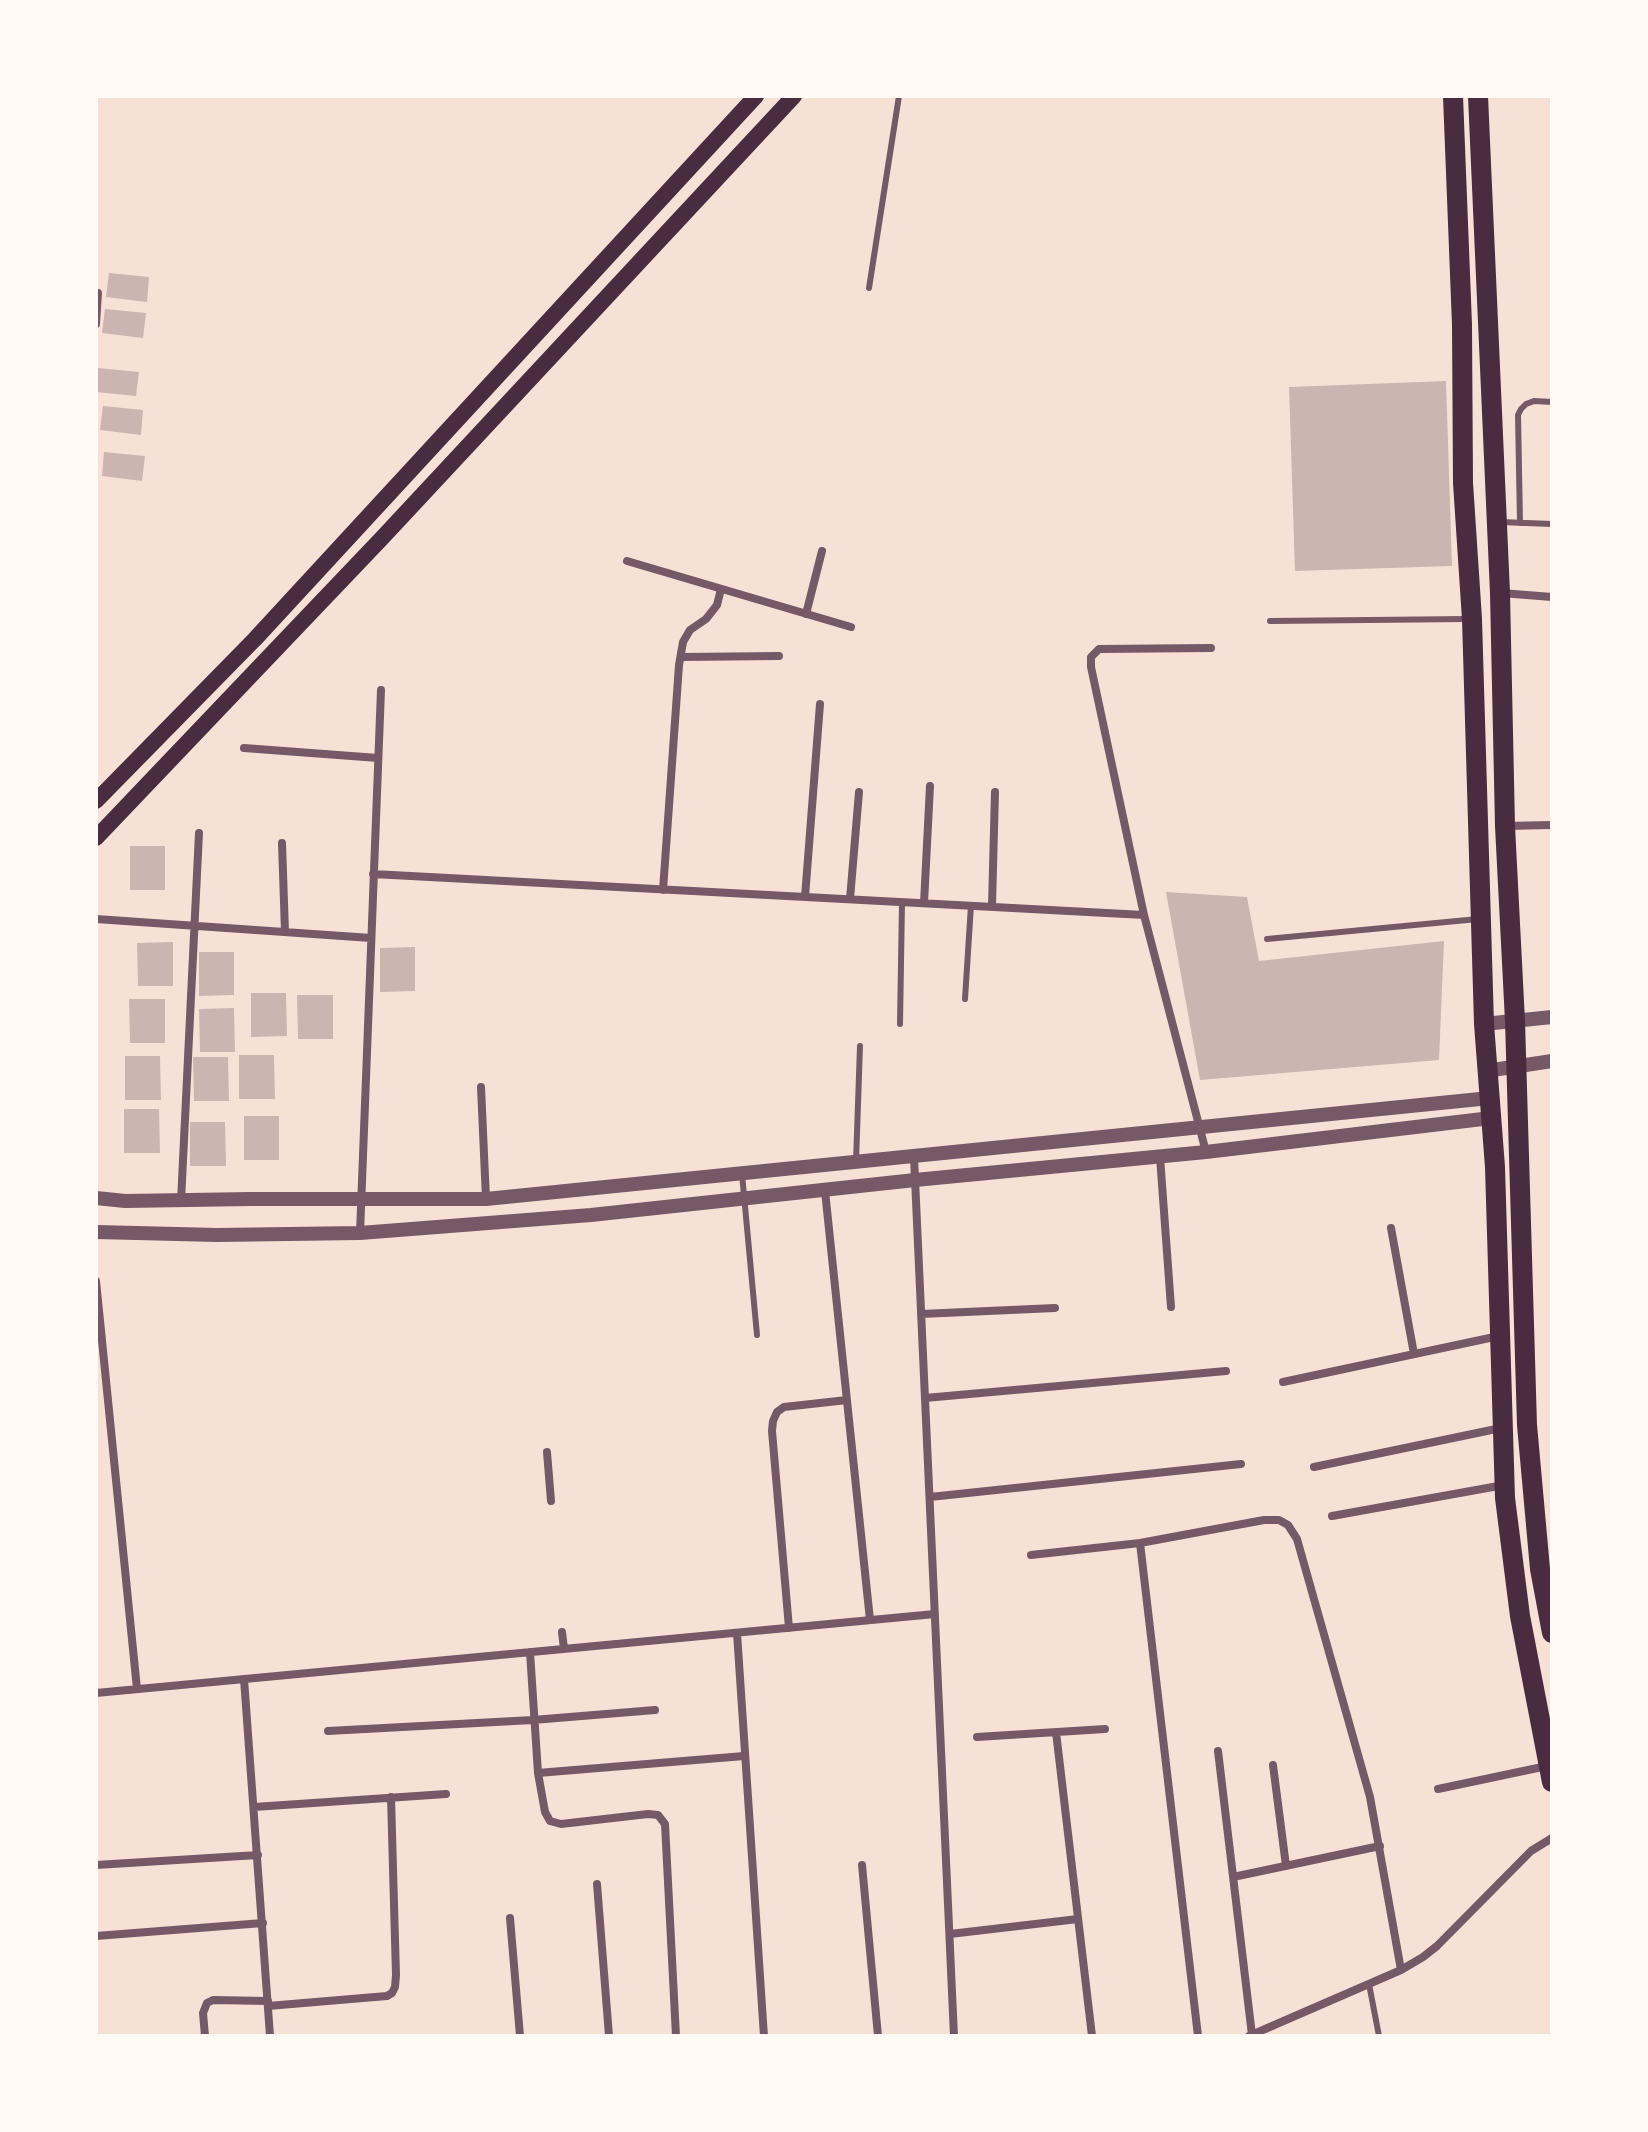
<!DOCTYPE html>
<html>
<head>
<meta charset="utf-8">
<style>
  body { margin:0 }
  #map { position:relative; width:1648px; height:2132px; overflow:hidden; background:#f7e1d7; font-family:"Space Grotesk",sans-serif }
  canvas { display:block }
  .frame { position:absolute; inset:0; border:98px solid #fffaf5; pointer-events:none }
</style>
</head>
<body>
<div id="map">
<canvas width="1648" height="2132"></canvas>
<div class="frame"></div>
</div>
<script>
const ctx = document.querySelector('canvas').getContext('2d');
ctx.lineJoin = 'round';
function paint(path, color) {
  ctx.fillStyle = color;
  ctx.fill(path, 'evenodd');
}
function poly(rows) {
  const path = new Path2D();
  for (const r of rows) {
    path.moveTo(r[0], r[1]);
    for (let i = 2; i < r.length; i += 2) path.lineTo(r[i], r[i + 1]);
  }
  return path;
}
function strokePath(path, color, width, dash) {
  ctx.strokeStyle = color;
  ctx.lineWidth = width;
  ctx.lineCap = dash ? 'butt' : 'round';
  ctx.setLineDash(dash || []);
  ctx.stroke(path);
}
const building = poly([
  [109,273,149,277,147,302,106,297],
  [105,309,146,313,143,338,102,333],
  [98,368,139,372,136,396,96,392],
  [1446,381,1452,566,1295,571,1289,387],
  [103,406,143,410,141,435,100,430],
  [104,452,145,456,142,481,102,476],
  [130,846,165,846,165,890,130,890],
  [1166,892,1247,897,1259,961,1444,941,1439,1060,1200,1080],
  [173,942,173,986,138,986,137,943],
  [415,947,415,991,380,992,380,948],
  [199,952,234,952,234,995,199,996],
  [251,993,286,993,287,1036,251,1037],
  [297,995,333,995,333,1039,298,1039],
  [129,999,165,999,165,1043,130,1043],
  [234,1008,235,1052,200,1052,199,1009],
  [239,1055,274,1055,275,1099,239,1099],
  [125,1056,160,1056,161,1100,125,1100],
  [193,1057,228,1057,229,1101,194,1101],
  [124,1109,159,1109,160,1153,124,1153],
  [244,1116,279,1116,279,1160,244,1160],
  [190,1122,225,1122,226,1166,190,1166]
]);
const service = poly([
  [869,288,899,96],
  [1500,522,1552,524],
  [1520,523,1518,415,1521,409,1526,404,1534,401,1552,402],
  [1270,621,1467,619],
  [1267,939,1478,919],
  [965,999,971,905],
  [900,1024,902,902],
  [856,1162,860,1046],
  [742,1174,757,1335],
  [1369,1984,1379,2036]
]);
const minor = poly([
  [96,324,98,293],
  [627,561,851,627],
  [1501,593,1552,597],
  [806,614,822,551],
  [681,657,779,656],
  [244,748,378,758],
  [1505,826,1552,825],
  [282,843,285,932],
  [373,874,1144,915],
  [663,890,679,665,683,642,690,630,706,619,717,605,721,589],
  [805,897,820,704],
  [850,899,859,792],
  [924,903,930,786],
  [992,906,995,792],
  [96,919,371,938],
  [481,1087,486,1199],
  [1206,1152,1144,915,1091,667,1091,657,1099,649,1211,648],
  [914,1157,954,2036],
  [1160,1157,1171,1307],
  [825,1191,870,1620],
  [181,1201,199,833],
  [1391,1228,1414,1354],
  [360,1233,381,690],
  [96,1281,137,1689],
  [921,1314,1055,1308],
  [1283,1382,1499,1336],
  [925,1398,1226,1371],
  [547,1452,551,1501],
  [1314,1467,1501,1428],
  [930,1497,1241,1464],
  [1332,1516,1504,1485],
  [1140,1543,1198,2036],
  [1031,1555,1140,1543,1264,1520,1279,1520,1288,1525,1297,1539,1370,1797,1401,1970],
  [789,1628,772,1431,773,1421,777,1412,784,1407,847,1400],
  [562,1632,564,1649],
  [737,1633,764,2036],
  [530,1652,538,1773,545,1812,550,1821,561,1824,648,1814,658,1815,665,1824,676,2036],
  [244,1679,270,2036],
  [96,1693,935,1614],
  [328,1731,533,1720,655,1710],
  [1056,1732,1092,2036],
  [977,1737,1105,1729],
  [1218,1751,1252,2035],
  [1273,1765,1286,1866],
  [538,1773,744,1756],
  [1438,1789,1547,1766],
  [254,1807,446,1794],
  [96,1865,258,1855],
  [862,1865,878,2036],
  [1233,1877,1380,1846],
  [597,1884,609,2036],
  [510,1918,520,2036],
  [950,1934,1078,1919],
  [96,1936,263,1923],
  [268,2006,387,1996,392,1993,395,1987,396,1975,391,1797],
  [205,2036,203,2013,207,2003,213,2000,268,2001],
  [1249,2036,1401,1970,1423,1957,1437,1946,1531,1851,1552,1838]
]);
const tertiary = poly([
  [1484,1024,1552,1017],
  [1486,1071,1552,1061],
  [96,1198,125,1201,251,1199,486,1199,1490,1098],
  [96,1232,217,1235,360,1233,591,1215,915,1180,1206,1152,1491,1118]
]);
const secondary = poly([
  [96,801,255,639,756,96],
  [96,838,382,538,794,96]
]);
const primary = poly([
  [1453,96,1462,325,1463,483,1472,619,1484,1024,1495,1167,1505,1498,1520,1616,1552,1782],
  [1478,96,1500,593,1505,826,1515,1021,1527,1425,1540,1569,1552,1633]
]);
paint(building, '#ccb4b1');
strokePath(service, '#755966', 6);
strokePath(minor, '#755966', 8);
strokePath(tertiary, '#755966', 14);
strokePath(secondary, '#4a2c40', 16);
strokePath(primary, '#4a2c40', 20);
</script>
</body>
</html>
